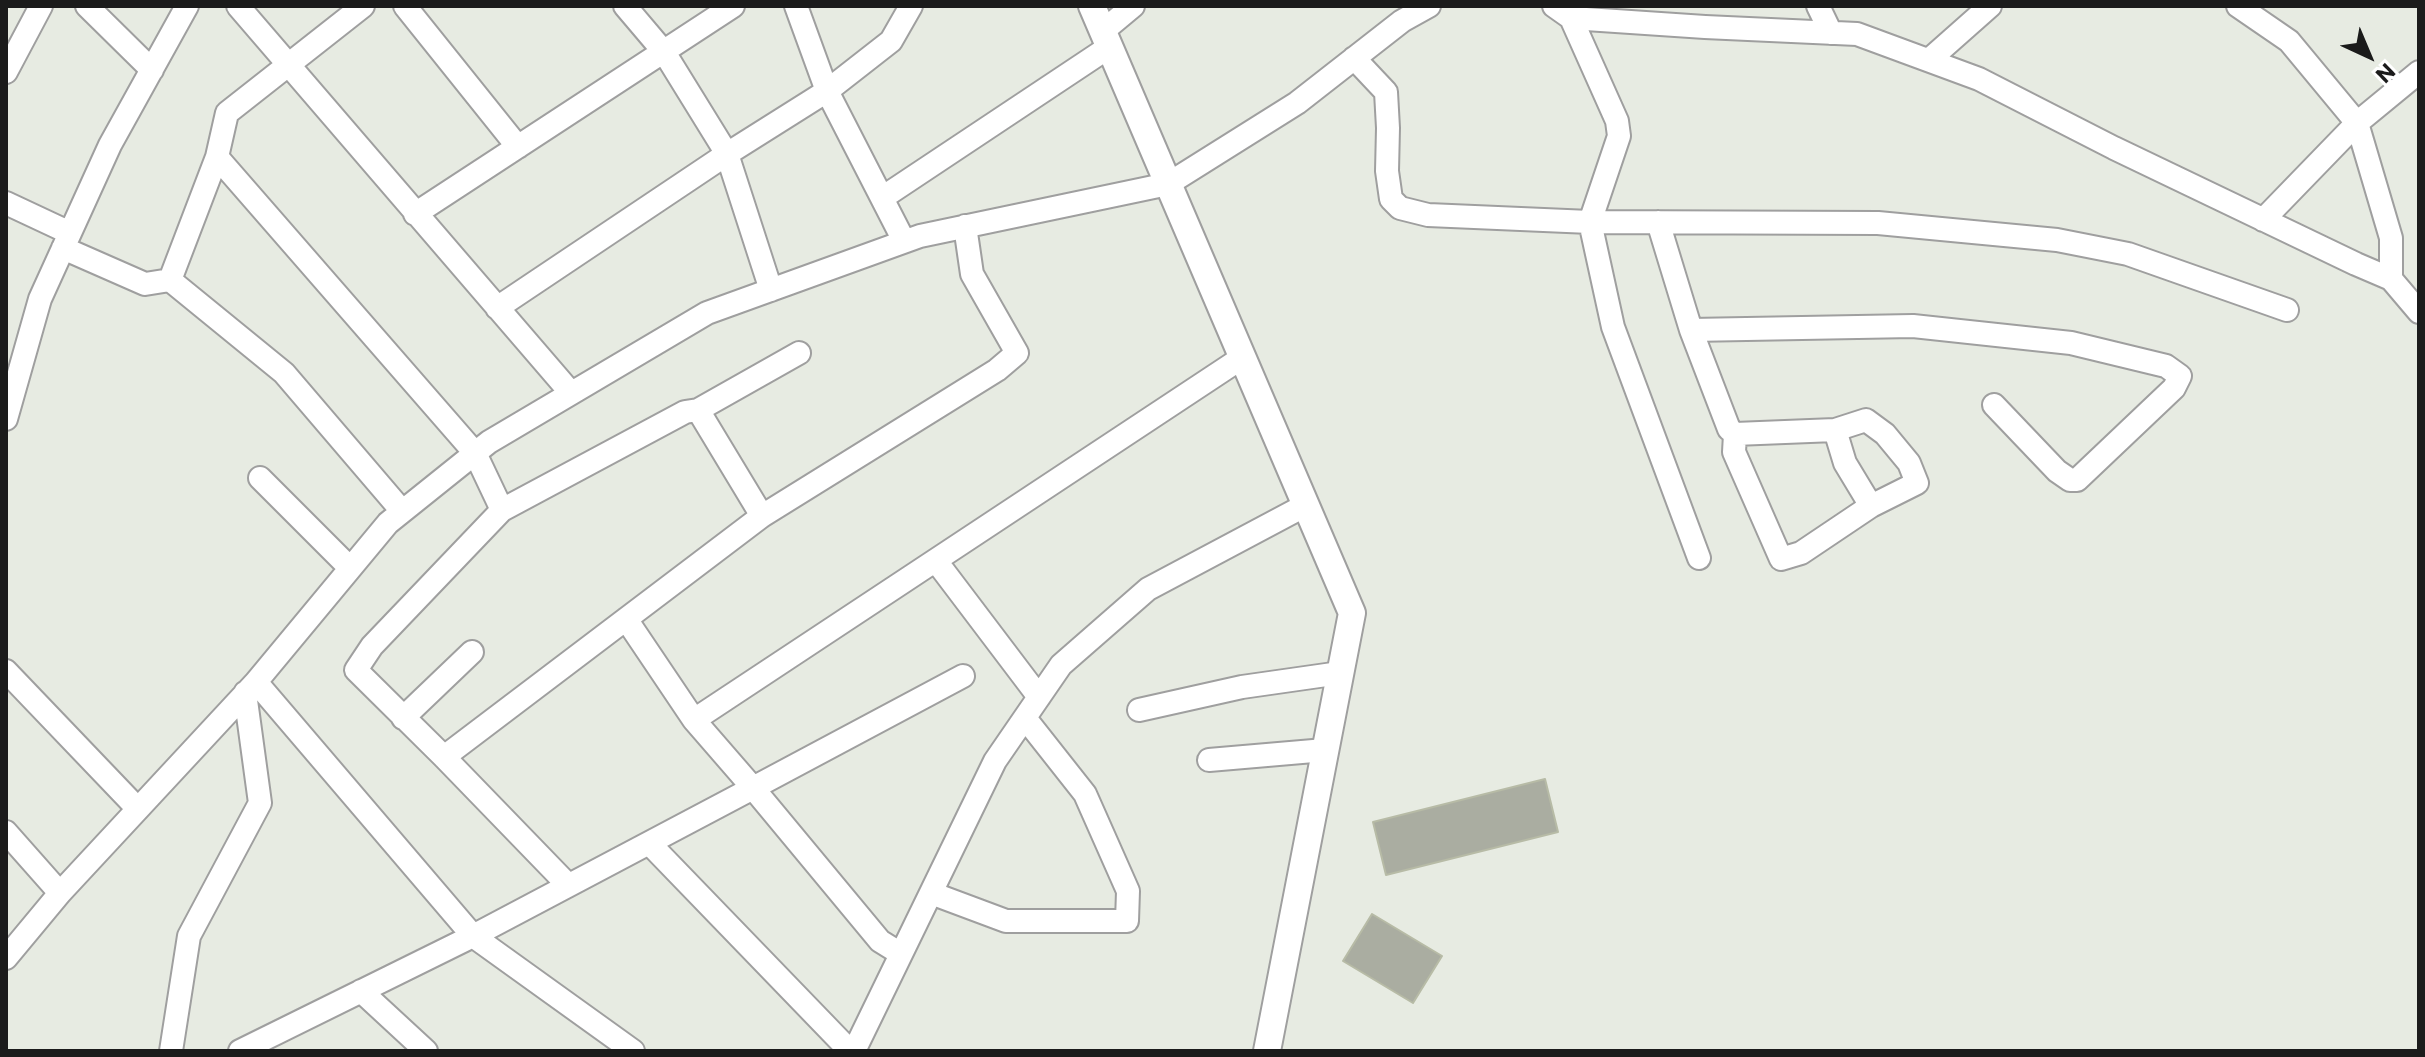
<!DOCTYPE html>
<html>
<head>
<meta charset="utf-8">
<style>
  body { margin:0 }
  #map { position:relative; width:2425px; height:1057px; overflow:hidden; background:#e7ebe2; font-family:Commissioner,sans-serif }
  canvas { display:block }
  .frame { position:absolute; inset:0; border:8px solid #1b1b1b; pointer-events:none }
  .north { position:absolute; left:2329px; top:16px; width:80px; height:80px; -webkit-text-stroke:6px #fff; paint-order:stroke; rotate:136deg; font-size:22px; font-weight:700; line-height:32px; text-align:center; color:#1b1b1b }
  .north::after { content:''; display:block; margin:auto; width:28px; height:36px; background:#1b1b1b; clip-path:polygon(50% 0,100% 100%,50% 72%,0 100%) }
</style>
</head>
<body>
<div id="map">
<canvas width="2425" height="1057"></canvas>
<div class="frame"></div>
<div class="north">N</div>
</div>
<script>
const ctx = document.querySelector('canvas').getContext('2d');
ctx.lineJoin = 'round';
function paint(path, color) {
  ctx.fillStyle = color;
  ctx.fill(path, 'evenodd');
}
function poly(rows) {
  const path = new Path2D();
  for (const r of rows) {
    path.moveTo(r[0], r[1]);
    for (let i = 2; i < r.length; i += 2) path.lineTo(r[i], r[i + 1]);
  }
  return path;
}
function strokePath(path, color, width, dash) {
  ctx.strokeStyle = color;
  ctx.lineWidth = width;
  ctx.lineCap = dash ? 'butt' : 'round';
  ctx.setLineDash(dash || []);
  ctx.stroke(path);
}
const building = poly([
  [1545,779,1558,832,1386,875,1373,822,1545,779],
  [1372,914,1442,956,1413,1003,1343,961,1372,914]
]);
const minor = poly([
  [87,6,152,70],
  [238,6,571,393],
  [405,6,518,147],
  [625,6,664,52,727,154,771,290],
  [796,6,827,91,904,241],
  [1554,6,1571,18,1705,27,1857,34,1979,79,2114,148,2356,264,2391,279,2391,238,2357,123,2289,41,2238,6],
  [1818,6,1831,33],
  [1571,18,1617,121,1619,136,1590,222,1613,327,1699,558],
  [1103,31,1133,6],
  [1354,58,1386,92,1388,128,1387,171,1391,199,1400,208,1428,215,1590,222,1878,223,2057,240,2128,254,2287,310],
  [1929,60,1990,6],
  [6,72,41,6],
  [217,157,227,113,363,6],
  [882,198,1109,47],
  [6,203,70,233],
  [415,214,733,6],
  [2263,220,2357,123,2419,72],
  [1658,222,1691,330,1729,429,1735,434,1734,452,1781,559,1801,553,1871,506,1917,483,1909,463,1885,434,1866,420,1835,430,1735,434],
  [63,248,145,284,170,280,284,373,402,511],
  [2391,279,2419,312],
  [170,280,217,157,475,453,502,510],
  [497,308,727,154,827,91,891,41,911,6],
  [1691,330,1913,326,2071,343,2166,366,2180,376,2174,388,2077,480,2070,480,2057,471,1994,405],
  [698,410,762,516],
  [6,419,40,299,110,145,187,6],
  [1835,430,1845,463,1871,506],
  [260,478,350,568],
  [936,561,1039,697],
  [626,619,694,720],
  [6,671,138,809],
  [256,682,388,523,489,442,707,313,920,236,1168,184,1297,103,1402,21,1429,6],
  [1139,710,1242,687,1340,673],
  [403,718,472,652],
  [444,757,762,516,997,370,1017,353,972,274,965,226],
  [1209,760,1325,750],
  [6,832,60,893],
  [649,843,850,1051],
  [568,885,444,757,356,670,372,646,502,510,685,412,698,410,799,353],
  [931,893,1006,921,1127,921,1128,891,1085,794,1025,718],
  [901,954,880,941,753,788,963,676],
  [6,958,60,893,256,682,473,936,633,1051],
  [361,991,426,1051],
  [171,1051,189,936,260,803,245,693],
  [240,1051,473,936,753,788,694,720,1243,357],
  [854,1051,995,761,1061,665,1148,589,1306,505]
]);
const tertiary = poly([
  [1092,6,1352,613,1267,1051]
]);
paint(building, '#aaada1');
strokePath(building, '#b7bba6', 2);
strokePath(minor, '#9f9f9f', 26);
strokePath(tertiary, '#9f9f9f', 30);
strokePath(minor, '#fff', 22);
strokePath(tertiary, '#fff', 26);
</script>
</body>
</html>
